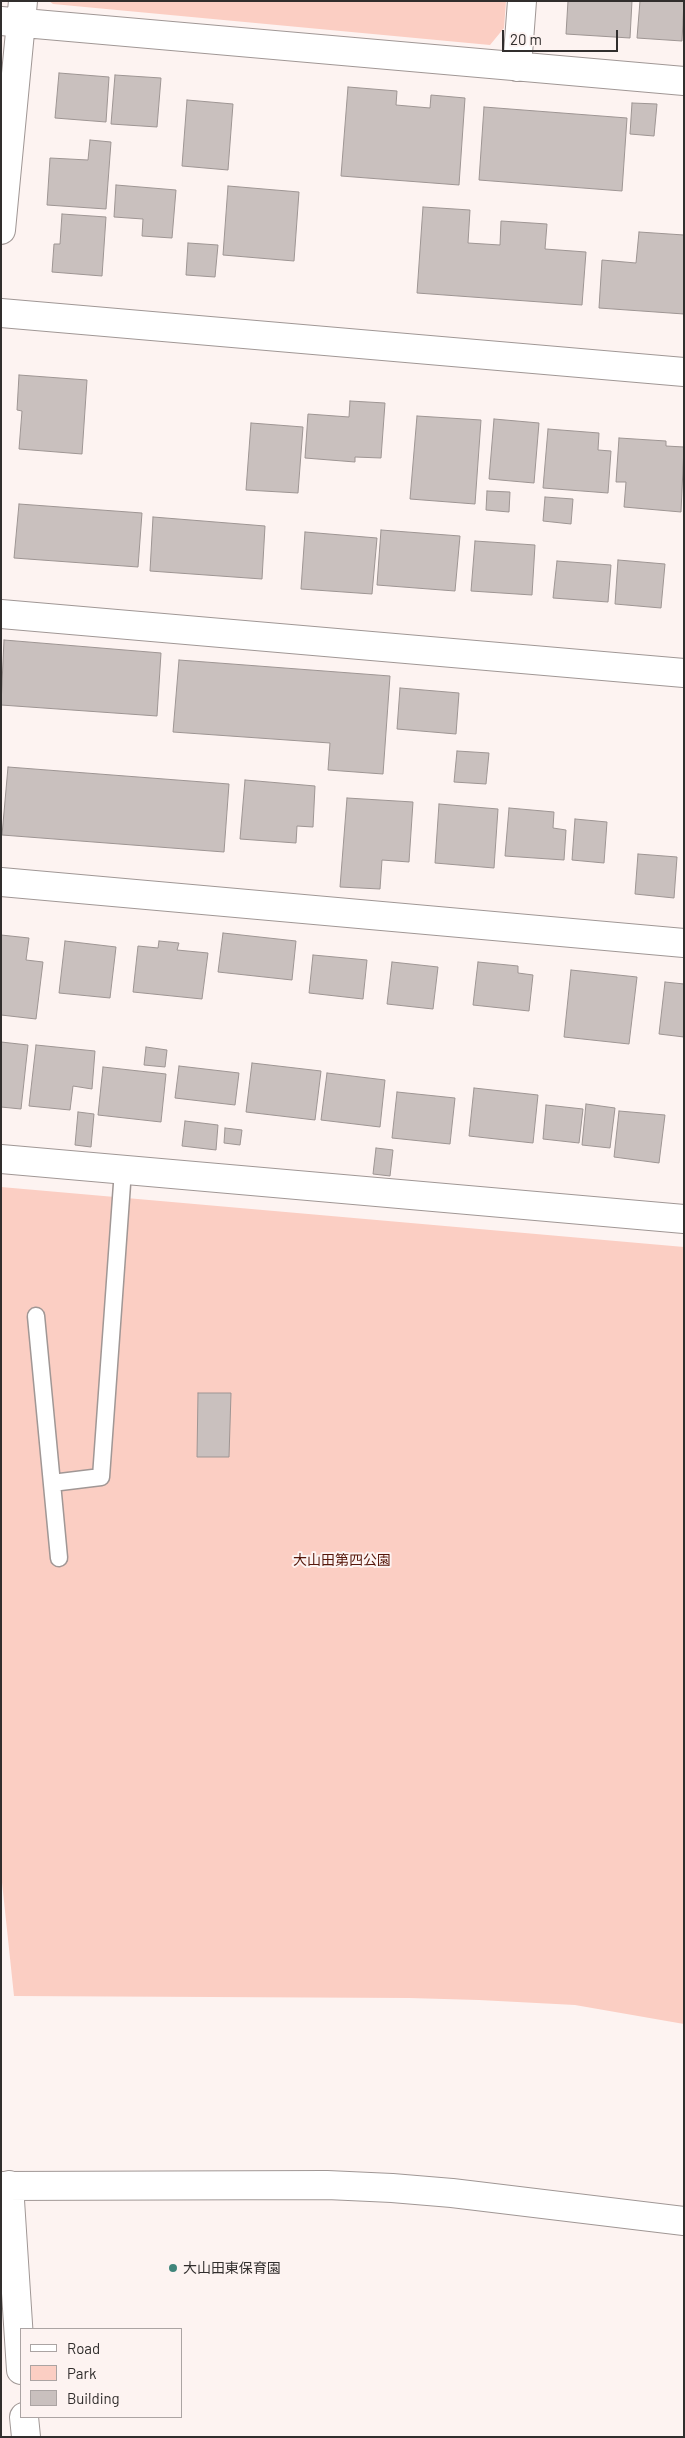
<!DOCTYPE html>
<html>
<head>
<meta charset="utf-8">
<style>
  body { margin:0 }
  #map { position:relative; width:685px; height:2438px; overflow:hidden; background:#fdf3f1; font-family:Barlow,sans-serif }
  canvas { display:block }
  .frame { position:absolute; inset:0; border:2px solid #312e2d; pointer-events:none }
  .legend { position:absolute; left:20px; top:2328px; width:162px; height:90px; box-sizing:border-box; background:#fdf3f1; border:1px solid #aba4a3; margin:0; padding:6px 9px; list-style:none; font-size:15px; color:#312e2d }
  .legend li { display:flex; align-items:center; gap:10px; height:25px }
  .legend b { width:25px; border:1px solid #aba4a3 }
  .scale { position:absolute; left:502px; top:30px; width:116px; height:22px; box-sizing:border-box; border:2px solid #312e2d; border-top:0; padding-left:6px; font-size:15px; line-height:18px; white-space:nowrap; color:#312e2d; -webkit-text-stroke:4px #fdf3f1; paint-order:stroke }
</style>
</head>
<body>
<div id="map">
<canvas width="685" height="2438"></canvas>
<div class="frame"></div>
<ul class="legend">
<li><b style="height:6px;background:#fff"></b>Road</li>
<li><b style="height:14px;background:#fbcec3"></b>Park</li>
<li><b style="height:14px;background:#c9c0be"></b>Building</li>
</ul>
<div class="scale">20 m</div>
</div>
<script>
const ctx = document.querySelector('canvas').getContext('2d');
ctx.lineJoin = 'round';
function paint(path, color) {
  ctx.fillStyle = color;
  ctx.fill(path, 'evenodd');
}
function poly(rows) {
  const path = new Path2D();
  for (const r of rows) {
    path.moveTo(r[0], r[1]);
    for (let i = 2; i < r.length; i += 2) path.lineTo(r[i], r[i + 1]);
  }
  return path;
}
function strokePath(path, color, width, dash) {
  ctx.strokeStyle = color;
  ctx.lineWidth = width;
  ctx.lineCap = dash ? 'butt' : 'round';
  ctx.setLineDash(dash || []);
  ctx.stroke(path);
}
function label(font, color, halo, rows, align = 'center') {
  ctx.font = font + ' Barlow,"Noto Sans JP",sans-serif';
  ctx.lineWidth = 4;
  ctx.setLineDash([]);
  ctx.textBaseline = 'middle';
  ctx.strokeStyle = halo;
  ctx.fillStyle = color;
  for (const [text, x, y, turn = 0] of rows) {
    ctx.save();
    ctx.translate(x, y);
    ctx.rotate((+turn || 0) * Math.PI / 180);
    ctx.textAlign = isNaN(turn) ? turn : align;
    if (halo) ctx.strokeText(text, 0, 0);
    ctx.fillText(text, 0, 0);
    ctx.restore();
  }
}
const green = poly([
  [49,1,506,1,504,28,490,45,53,4],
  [1,1187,684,1247,684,2024,575,2005,479,2000,409,1998,14,1996,1,1873]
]);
const building = poly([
  [568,1,632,1,630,38,566,34,568,1],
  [640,1,684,1,682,41,637,38,640,1],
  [59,73,109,77,106,122,55,118,59,73],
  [115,75,161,78,157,127,111,124,115,75],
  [348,87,397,91,396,105,430,108,431,95,465,98,459,185,341,176,348,87],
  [187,100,233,104,228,170,182,166,187,100],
  [632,103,657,104,654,136,630,134,632,103],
  [484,107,627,118,622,191,479,180,484,107],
  [90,140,111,142,106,209,47,205,50,158,88,160,90,140],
  [116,185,176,190,172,238,142,236,143,219,114,217,116,185],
  [228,186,299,192,294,261,223,255,228,186],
  [423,207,470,210,468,243,500,245,501,221,547,224,545,249,586,252,582,305,417,293,423,207],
  [62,214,106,217,102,276,52,272,54,244,60,244,62,214],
  [639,232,684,235,684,314,599,308,602,260,636,263,639,232],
  [188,243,218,245,215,277,186,275,188,243],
  [19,375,87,380,82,454,19,449,22,411,17,410,19,375],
  [350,401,385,403,381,458,355,457,355,462,305,458,308,414,349,417,350,401],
  [417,416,481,420,475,504,410,499,417,416],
  [494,419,539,423,534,483,489,479,494,419],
  [251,423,303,427,298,493,246,490,251,423],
  [548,429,599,433,598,450,611,451,608,493,543,488,548,429],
  [619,438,666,441,666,446,684,447,681,512,624,507,626,482,616,482,619,438],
  [487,491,510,492,509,512,486,510,487,491],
  [545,497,573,499,571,524,543,521,545,497],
  [19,504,142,513,138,567,14,558,19,504],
  [153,517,265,526,262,579,150,571,153,517],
  [381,530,460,536,455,591,377,585,381,530],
  [305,532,377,538,372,594,301,589,305,532],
  [475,541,535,545,532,595,471,591,475,541],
  [618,560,665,564,661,608,615,604,618,560],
  [557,561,611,565,608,602,553,598,557,561],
  [4,640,161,653,157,716,1,705,4,640],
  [179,660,390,676,383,774,328,770,330,743,173,732,179,660],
  [400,688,459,693,456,734,397,729,400,688],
  [457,751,489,753,486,784,454,782,457,751],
  [8,767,229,784,224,852,2,835,8,767],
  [245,780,315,786,313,827,297,826,296,843,240,839,245,780],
  [347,798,413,802,409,862,382,860,380,889,340,887,347,798],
  [439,804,498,809,494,868,435,863,439,804],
  [509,808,554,812,553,828,566,830,564,860,505,856,509,808],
  [575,819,607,822,604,863,572,860,575,819],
  [638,854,677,857,674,898,635,894,638,854],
  [223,933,296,941,292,980,218,972,223,933],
  [1,935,29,938,26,960,43,962,36,1019,1,1015,1,935],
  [65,941,116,947,110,998,59,993,65,941],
  [159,941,179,943,177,950,208,953,202,999,133,992,138,946,158,948,159,941],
  [313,955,367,960,363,999,309,993,313,955],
  [392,962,438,967,433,1009,387,1004,392,962],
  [478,962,518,966,518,973,533,975,529,1011,473,1005,478,962],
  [571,970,637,977,629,1044,564,1037,571,970],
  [665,982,684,984,684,1037,659,1034,665,982],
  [1,1042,28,1045,21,1109,1,1107,1,1042],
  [36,1045,95,1051,92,1089,73,1086,70,1110,29,1106,36,1045],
  [146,1047,167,1050,165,1067,144,1065,146,1047],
  [252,1063,321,1071,315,1120,246,1112,252,1063],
  [179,1066,239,1073,235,1105,175,1098,179,1066],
  [103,1067,166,1074,161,1122,98,1115,103,1067],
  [327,1073,385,1080,380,1127,321,1120,327,1073],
  [474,1088,538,1095,533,1143,469,1136,474,1088],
  [397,1092,455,1098,450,1144,392,1138,397,1092],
  [586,1104,615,1108,610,1148,582,1145,586,1104],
  [546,1105,583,1109,579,1143,543,1139,546,1105],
  [619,1111,665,1115,659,1163,614,1157,619,1111],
  [78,1112,94,1114,91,1147,75,1145,78,1112],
  [185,1121,218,1125,216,1150,182,1146,185,1121],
  [225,1128,242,1130,240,1145,224,1143,225,1128],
  [376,1148,393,1150,390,1176,373,1174,376,1148],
  [198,1393,231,1393,229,1457,197,1457,198,1393]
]);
const service = poly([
  [36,1316,59,1558,52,1483,101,1477,123,1170]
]);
const minor = poly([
  [1,21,684,81],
  [517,67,522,1],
  [1,230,23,1],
  [1,614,684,673],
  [1,882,684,943],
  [9,2185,21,2370],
  [1,2186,327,2185,392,2188,452,2193,684,2221],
  [24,2417,26,2437]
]);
const tertiary = poly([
  [1,313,684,372],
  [1,1159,684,1219]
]);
const markers = [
  [173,2268,5,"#40857b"]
];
const parkNames = [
  ["大山田第四公園",342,1560]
];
const poiNames = [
  ["大山田東保育園",183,2268]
];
paint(green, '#fbcec3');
paint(building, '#c9c0be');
strokePath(building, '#9e9593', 1);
strokePath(service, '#a09795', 19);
strokePath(minor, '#a09795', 30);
strokePath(tertiary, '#a09795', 30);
strokePath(service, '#fff', 16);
strokePath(minor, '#fff', 28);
strokePath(tertiary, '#fff', 28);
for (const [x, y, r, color] of markers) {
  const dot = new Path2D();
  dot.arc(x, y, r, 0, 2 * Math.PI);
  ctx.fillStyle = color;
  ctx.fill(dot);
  strokePath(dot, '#fdf3f1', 2);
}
label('14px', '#56170a', '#fdf3f1', parkNames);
label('14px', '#312e2d', '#fdf3f1', poiNames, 'left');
</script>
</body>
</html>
